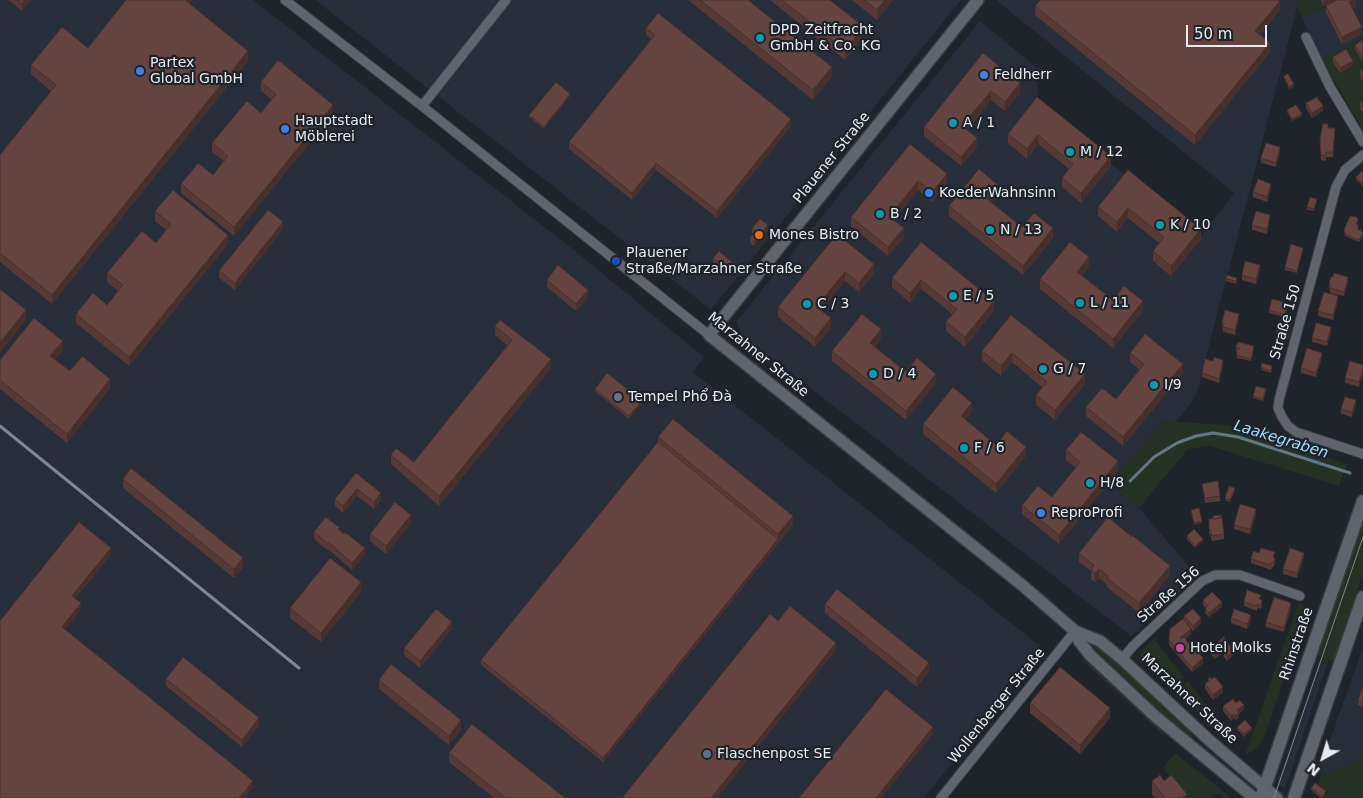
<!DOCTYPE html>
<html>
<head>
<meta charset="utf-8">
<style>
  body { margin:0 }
  #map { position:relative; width:1363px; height:798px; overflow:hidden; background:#1f232a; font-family:"DejaVu Sans",sans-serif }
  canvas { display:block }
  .north { position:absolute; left:1298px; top:733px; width:50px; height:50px; -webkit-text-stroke:4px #1f232a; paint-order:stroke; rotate:219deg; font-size:14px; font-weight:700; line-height:20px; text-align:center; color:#e8eaef }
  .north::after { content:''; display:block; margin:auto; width:18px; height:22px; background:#e8eaef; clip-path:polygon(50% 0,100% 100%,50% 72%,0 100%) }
  .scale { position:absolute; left:1186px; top:25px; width:81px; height:22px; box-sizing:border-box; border:2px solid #e8eaef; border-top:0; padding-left:6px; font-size:15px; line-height:18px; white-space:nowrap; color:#e8eaef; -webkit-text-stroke:4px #1f232a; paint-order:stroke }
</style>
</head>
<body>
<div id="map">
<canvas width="1363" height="798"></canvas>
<div class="north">N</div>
<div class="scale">50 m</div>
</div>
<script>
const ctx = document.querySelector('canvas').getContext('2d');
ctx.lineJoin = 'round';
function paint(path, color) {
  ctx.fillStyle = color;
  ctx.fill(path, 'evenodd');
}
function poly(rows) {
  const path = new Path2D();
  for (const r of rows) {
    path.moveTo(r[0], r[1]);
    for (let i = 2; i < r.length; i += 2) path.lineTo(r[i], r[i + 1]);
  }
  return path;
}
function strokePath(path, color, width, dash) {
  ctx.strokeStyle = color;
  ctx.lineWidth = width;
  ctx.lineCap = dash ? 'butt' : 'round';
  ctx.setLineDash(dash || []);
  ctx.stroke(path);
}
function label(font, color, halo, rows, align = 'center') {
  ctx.font = font + ' "DejaVu Sans",sans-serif';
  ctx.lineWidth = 4.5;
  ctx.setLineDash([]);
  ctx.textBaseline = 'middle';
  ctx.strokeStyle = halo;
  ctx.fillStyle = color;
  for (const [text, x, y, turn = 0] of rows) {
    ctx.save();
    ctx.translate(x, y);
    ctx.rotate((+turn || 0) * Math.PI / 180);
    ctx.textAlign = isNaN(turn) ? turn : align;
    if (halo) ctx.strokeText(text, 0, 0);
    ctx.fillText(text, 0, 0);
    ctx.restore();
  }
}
const built = poly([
  [0,0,253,0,574,250,704,357,693,372,1044,649,924,798,0,798],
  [315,0,961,0,711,310],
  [998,0,1299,0,1196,396,1176,422,1162,421,1109,485,1139,508,1197,576,1131,636,742,335,736,322,980,21,1035,66,1039,105,1201,236,1234,193,997,1],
  [1341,0,1363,0,1363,39,1322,60,1302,17],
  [1363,647,1363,756,1345,767,1321,775,1317,770,1330,740],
  [1319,660,1327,664,1285,789,1277,784]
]);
const green = poly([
  [1299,0,1341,0,1302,17,1297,6],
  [1363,39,1363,129,1322,60],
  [1162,421,1227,425,1347,464,1339,486,1210,446,1188,449,1139,508,1109,485],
  [1363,518,1363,573,1334,662,1329,660,1327,664,1319,660,1321,656,1316,654],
  [1299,602,1310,610,1298,640,1265,735,1258,747,1247,754,1246,753],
  [1154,639,1184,677,1173,687,1140,656,1141,651],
  [1096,646,1126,670,1165,706,1189,731,1193,738,1191,740,1182,734,1092,650],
  [1084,658,1165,733,1163,735,1082,660],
  [1188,681,1208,707,1200,714,1177,691],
  [1211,710,1226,728,1224,730,1229,736,1225,739,1203,718],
  [1175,753,1232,798,1224,798,1219,794,1215,794,1211,798,1187,798,1163,768],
  [1363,756,1363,798,1323,798,1328,792,1318,784,1321,775,1345,767]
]);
const stream = poly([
  [1130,481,1154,457,1177,443,1196,436,1213,433,1238,437,1350,473]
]);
const minor = poly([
  [285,0,422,106,709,335],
  [1306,37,1330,87,1363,142],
  [422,106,506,0],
  [1363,155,1345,170,1336,187,1279,400,1278,408,1282,417,1288,426,1296,432,1363,454],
  [1122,659,1133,646,1202,581,1215,575,1240,575,1300,596],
  [941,798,1075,631]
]);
const tertiary = poly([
  [978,0,709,335,1022,585,1075,631,1100,641,1122,659,1210,741,1277,798],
  [1075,631,1079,641,1090,655,1156,717,1254,798]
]);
const secondary = poly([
  [1261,798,1363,501],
  [1294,798,1363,597]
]);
const tram = poly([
  [1274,798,1363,537]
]);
const rail = poly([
  [0,426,299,668]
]);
const wall = poly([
  [8,0,31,0,22,11],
  [126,0,192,0,189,4,248,61,52,304,0,262,0,155,51,91,31,74,31,65,88,48],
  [688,0,748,0,832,76,813,100],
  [770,0,830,0,864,36,845,60],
  [852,0,893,0,877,20],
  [1321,0,1356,0,1356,6,1352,8,1362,34,1342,44,1326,13,1326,6,1329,4,1323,6],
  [1035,6,1280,10,1260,35,1270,52,1195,145,1035,15],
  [646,28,791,126,717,218,656,170,632,200,569,149,569,142,651,39,646,35],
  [1363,40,1362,61,1355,49,1355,45],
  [983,53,1020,93,1005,111,991,100,967,130,977,147,961,166,924,136,924,127],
  [1333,57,1353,65,1340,73,1333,62],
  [1363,69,1363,82,1360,76,1360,71],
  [1284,76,1294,87,1289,89,1284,78],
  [261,82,333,114,234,236,181,193,181,184,213,175,224,161,212,152,212,143,261,113,272,100,261,91],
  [570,96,544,129,529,117,529,115],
  [1037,97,1111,166,1081,203,1062,187,1062,178,1069,169,1038,144,1027,159,1008,143,1008,134],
  [1363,101,1363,113,1360,108,1360,103],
  [1306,103,1323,111,1312,118,1306,108],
  [1287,110,1302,116,1292,121,1287,112],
  [1335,128,1333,157,1326,157,1326,161,1321,160,1320,139],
  [910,144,947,183,932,202,918,190,894,220,904,237,888,256,851,226,851,217],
  [1280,152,1276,167,1261,163,1261,158],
  [1128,170,1201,239,1171,276,1153,261,1153,251,1159,243,1128,218,1117,232,1098,216,1098,207],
  [1363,170,1363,186,1356,179,1356,177],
  [1271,189,1267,202,1253,197,1253,192],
  [998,194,991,202,1022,227,1053,238,1023,275,949,216,949,206],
  [1317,201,1314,211,1307,210,1307,207],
  [155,211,228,244,129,366,76,323,76,314,107,305,118,291,107,282,107,273,156,243,166,230,155,221],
  [1270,219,1267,234,1252,230,1252,225],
  [1358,222,1357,224,1358,230,1363,233,1363,236,1359,242,1345,236,1344,232,1344,230],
  [752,228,768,230,754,246,750,243,750,238,754,234,752,233],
  [283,229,235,290,219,278,219,271],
  [837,234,874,274,859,292,845,281,821,311,831,328,815,347,778,317,778,307],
  [921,242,994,310,965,347,946,331,946,322,952,314,921,289,910,303,892,287,892,278],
  [1303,250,1297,273,1285,270,1285,267],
  [713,258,735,269,730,276,713,263],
  [1089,267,1082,275,1113,300,1143,311,1113,348,1040,289,1040,279],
  [1260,270,1256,284,1242,280,1242,275],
  [1226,279,1237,280,1236,284,1226,281],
  [547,280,588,297,576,311,547,287],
  [1348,282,1344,296,1330,293,1330,289,1329,288,1329,283],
  [1338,301,1333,320,1318,316,1318,311],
  [1288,305,1285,317,1269,313,1269,310],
  [1011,315,1085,384,1055,420,1036,405,1036,395,1043,388,1012,362,1001,376,982,360,982,351],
  [1239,318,1235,335,1223,332,1222,323],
  [495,326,551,368,439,506,391,464,391,455,414,462,508,346,495,335],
  [1291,327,1288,340,1276,337,1276,332],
  [1331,332,1327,346,1312,342,1312,338],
  [881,339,875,347,906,372,936,383,906,420,832,361,832,351],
  [1236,347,1254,349,1251,361,1237,358],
  [63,350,55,359,70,371,110,388,67,443,0,389,0,360],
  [1130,353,1183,373,1123,446,1086,416,1086,407,1116,399,1140,370,1130,362],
  [1322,357,1316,377,1301,373,1301,368],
  [1223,365,1219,383,1202,377,1202,373],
  [1363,365,1359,387,1345,383,1345,378],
  [1261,368,1272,368,1271,373,1261,370],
  [595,389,642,403,629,419,595,391],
  [1266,391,1263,401,1253,398,1253,396],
  [1356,405,1352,417,1341,414,1341,409],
  [972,412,965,420,996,445,1026,456,996,493,923,434,923,424],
  [658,437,793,525,603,762,481,665,481,660,658,442],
  [1066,450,1118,471,1059,544,1022,514,1022,505,1052,497,1076,468,1066,460],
  [356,473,381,500,374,509,357,496,343,513,335,506,335,499],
  [123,479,243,568,234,578,123,488],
  [1202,484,1220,496,1220,501,1205,503],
  [1235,490,1230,502,1225,500,1225,498],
  [1256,514,1250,534,1234,529,1234,525],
  [1209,519,1224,534,1224,539,1212,541,1210,534,1209,534],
  [411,523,386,554,370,541,370,534],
  [340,530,365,555,352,570,328,549,327,550,314,539,314,532],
  [1187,536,1203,541,1195,548,1187,539],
  [1079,553,1170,575,1139,613,1107,587,1107,585,1099,578,1095,582,1091,579,1091,571,1079,562],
  [1304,557,1297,578,1283,574,1283,569],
  [1274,558,1275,563,1273,568,1272,567,1271,570,1251,563,1251,559],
  [361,592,321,642,290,618,290,608],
  [1261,599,1262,605,1261,609,1258,608,1257,611,1244,606,1244,602],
  [1203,600,1222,607,1209,617,1205,613,1206,608,1203,605],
  [825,604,929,672,917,687,825,613],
  [1291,608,1284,632,1266,627,1266,622],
  [1184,616,1201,623,1193,631,1185,622,1191,634,1185,639,1203,663,1192,672,1169,645,1169,640,1184,621],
  [1231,618,1251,619,1247,629,1231,623],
  [452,629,420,668,404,655,404,648],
  [1224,637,1233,656,1227,661,1224,657,1224,652,1226,650,1215,659,1210,653,1210,648],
  [166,679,259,726,242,747,166,686],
  [1208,679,1211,679,1223,692,1213,700,1205,689,1205,684,1208,682],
  [379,680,461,730,449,745,379,689],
  [1363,685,1363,707,1358,705,1358,701],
  [997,697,1004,700,1002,703,997,699],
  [1030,703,1110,718,1080,754,1030,713],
  [1236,703,1244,709,1239,714,1239,717,1236,720,1234,718,1231,721,1223,711,1223,706],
  [1237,727,1252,730,1244,737,1237,729],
  [449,753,565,798,494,798,449,762],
  [1152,781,1164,781,1187,798,1155,798,1152,795],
  [1311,788,1326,793,1322,798,1321,798,1311,790]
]);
const shadedWall = poly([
  [25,0,31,0,22,11,22,4],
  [187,0,192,0,187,7],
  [885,0,893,0,877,20,877,10],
  [1327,0,1337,0,1337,1,1323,6,1323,1],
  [1353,0,1356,0,1356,6,1349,9,1349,2],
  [1280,1,1280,10,1255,40,1255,31],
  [864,27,864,36,845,60,845,50],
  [1362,27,1362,34,1342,44,1342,37],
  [1270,43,1270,52,1195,145,1195,135],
  [248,51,248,61,52,304,52,295],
  [1353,61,1353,65,1340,73,1340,68],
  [832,67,832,76,813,100,813,90],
  [1020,83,1020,93,1005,111,1005,102],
  [1294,84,1294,87,1289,89,1289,87],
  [991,91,991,100,962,135,962,126],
  [570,94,570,96,544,129,544,127],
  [333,105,333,114,234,236,234,227],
  [1323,106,1323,111,1312,118,1312,113],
  [1302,114,1302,116,1292,121,1292,119],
  [791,119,791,126,717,218,717,211],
  [1038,135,1038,144,1027,159,1027,149],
  [977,138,977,147,961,166,961,157],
  [1280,147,1280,152,1276,167,1276,163],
  [1111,156,1111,166,1081,203,1081,193],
  [656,163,656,170,632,200,632,193],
  [947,174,947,183,932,202,932,192],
  [918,181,918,190,889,226,889,217],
  [1271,184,1271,189,1267,202,1267,197],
  [998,185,998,194,987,208,987,199],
  [1128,208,1128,218,1117,232,1117,222],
  [283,222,283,229,235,290,235,283],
  [768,225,768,230,754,246,754,242],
  [904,228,904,237,888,256,888,247],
  [1053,228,1053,238,1023,275,1023,266],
  [1201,229,1201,239,1171,276,1171,266],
  [228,235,228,244,129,366,129,357],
  [1089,257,1089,267,1077,281,1077,272],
  [874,264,874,274,859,292,859,283],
  [735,265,735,269,730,276,730,271],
  [1260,265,1260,270,1256,284,1256,279],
  [845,272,845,281,816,316,816,307],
  [1348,277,1348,282,1344,296,1344,292],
  [921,280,921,289,910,303,910,293],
  [588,290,588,297,576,311,576,304],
  [1338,296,1338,301,1333,320,1333,315],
  [994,301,994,310,965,347,965,337],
  [1143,301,1143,311,1113,348,1113,339],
  [26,310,26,320,0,353,0,343],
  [1239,314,1239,318,1235,335,1235,330],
  [831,318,831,328,815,347,815,338],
  [1291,323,1291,327,1288,340,1288,335],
  [1331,327,1331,332,1327,346,1327,342],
  [881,329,881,339,870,353,870,343],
  [63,341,63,350,50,365,50,356],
  [1012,353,1012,362,1001,376,1001,366],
  [1322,353,1322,357,1316,377,1316,373],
  [551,359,551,368,439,506,439,496],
  [1223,360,1223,365,1219,383,1219,379],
  [1183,364,1183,373,1123,446,1123,437],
  [1363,369,1363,374,1359,387,1359,382],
  [936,374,936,383,906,420,906,411],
  [1085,374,1085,384,1055,420,1055,410],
  [110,379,110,388,67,443,67,434],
  [1356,400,1356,405,1352,417,1352,412],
  [642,401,642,403,629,419,629,416],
  [972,403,972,412,961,426,961,416],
  [1026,447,1026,456,996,493,996,484],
  [1118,461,1118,471,1059,544,1059,535],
  [357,489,357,496,343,513,343,506],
  [381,493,381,500,374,509,374,502],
  [1256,509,1256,514,1250,534,1250,529],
  [411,515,411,523,386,554,386,546],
  [793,516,793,525,778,543,778,534],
  [1202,521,1202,523,1194,525,1194,523],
  [778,539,778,543,603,762,603,758],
  [1203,539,1203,541,1195,548,1195,546],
  [111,548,111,555,72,603,72,596],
  [365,548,365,555,352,570,352,563],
  [1304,553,1304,557,1297,578,1297,573],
  [243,558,243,568,234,578,234,569],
  [1170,566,1170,575,1139,613,1139,603],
  [1099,569,1099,578,1095,582,1095,573],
  [361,582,361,592,321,642,321,633],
  [1222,602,1222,607,1209,617,1209,613],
  [81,603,81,610,62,634,62,627],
  [1291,603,1291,608,1284,632,1284,628],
  [1251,615,1251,619,1247,629,1247,624],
  [1201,618,1201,623,1193,631,1193,626],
  [452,622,452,629,420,668,420,661],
  [1191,629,1191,634,1180,642,1180,638],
  [836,643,836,650,717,798,711,798],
  [1226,645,1226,650,1215,659,1215,654],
  [1233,651,1233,656,1227,661,1227,656],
  [1203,658,1203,663,1192,672,1192,668],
  [929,663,929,672,917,687,917,678],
  [1223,687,1223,692,1213,700,1213,695],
  [1244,705,1244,709,1239,714,1239,717,1236,720,1236,716,1237,710],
  [1110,708,1110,718,1080,754,1080,745],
  [1234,714,1234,718,1231,721,1231,716],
  [259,718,259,726,242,747,242,740],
  [461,720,461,730,449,745,449,736],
  [933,727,933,734,881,798,876,798],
  [1252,728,1252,730,1244,737,1244,734],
  [253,781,253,788,245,798,239,798],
  [1187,794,1187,798,1182,798]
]);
const building = poly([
  [17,0,25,0,22,4,17,0],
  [126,0,185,0,248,51,52,295,0,253,0,155,56,85,31,65,62,27,88,48,126,0],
  [700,0,748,0,832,67,813,90,700,0],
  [782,0,830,0,864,27,845,50,782,0],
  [864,0,885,0,877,10,864,0],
  [1040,0,1278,0,1280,1,1255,31,1270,43,1195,135,1035,6,1040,0],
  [1337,0,1353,0,1349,2,1362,27,1342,37,1326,6,1337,0],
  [658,13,791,119,717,211,656,163,632,193,569,142,655,35,646,28,658,13],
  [1363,40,1363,56,1362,56,1355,45,1363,40],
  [1346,49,1353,61,1340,68,1333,57,1346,49],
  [983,53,1020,83,1005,102,991,91,962,126,977,138,961,157,924,127,983,53],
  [278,60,333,105,234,227,181,184,198,163,213,175,228,156,212,143,247,101,261,113,276,94,261,82,278,60],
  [1363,69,1363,77,1360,71,1363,69],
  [1288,74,1294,84,1289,87,1284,76,1288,74],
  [556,82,570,94,544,127,529,115,556,82],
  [1037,97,1111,156,1081,193,1062,178,1073,164,1038,135,1027,149,1008,134,1037,97],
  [1317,97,1323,106,1312,113,1306,103,1317,97],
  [1363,101,1363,108,1360,103,1363,101],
  [1296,105,1302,114,1292,119,1287,110,1296,105],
  [1323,124,1328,124,1328,128,1335,128,1333,152,1326,152,1326,156,1321,155,1320,139,1323,124],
  [1266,143,1280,147,1276,163,1261,158,1266,143],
  [910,144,947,174,932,192,918,181,889,217,904,228,888,247,851,217,910,144],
  [979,169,998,185,987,199,1022,227,1034,213,1053,228,1023,266,949,206,979,169],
  [1128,170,1201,229,1171,266,1153,251,1164,237,1128,208,1117,222,1098,207,1128,170],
  [1363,170,1363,184,1356,177,1363,170],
  [1258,179,1271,184,1267,197,1253,192,1258,179],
  [173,190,228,235,129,357,76,314,93,293,107,305,123,285,107,273,142,231,156,243,171,224,155,211,173,190],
  [1310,197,1317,199,1314,209,1307,207,1310,197],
  [268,210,283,222,235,283,219,271,268,210],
  [1256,211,1270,215,1267,229,1252,225,1256,211],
  [1350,216,1357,217,1358,220,1356,224,1358,225,1358,230,1361,230,1363,233,1359,240,1345,234,1344,230,1350,216],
  [760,219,768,225,754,242,750,238,756,231,752,228,760,219],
  [837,234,874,264,859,283,845,272,816,307,831,318,815,338,778,307,837,234],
  [921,242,994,301,965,337,946,322,957,309,921,280,910,293,892,278,921,242],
  [1070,242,1089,257,1077,272,1113,300,1124,286,1143,301,1113,339,1040,279,1070,242],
  [1291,244,1303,248,1297,271,1285,267,1291,244],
  [719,251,735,265,730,271,713,258,719,251],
  [1245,261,1260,265,1256,279,1242,275,1245,261],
  [558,265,588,290,576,304,547,280,558,265],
  [1334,273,1348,277,1344,292,1330,288,1331,284,1329,283,1331,277,1333,277,1334,273],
  [1227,275,1237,278,1236,281,1226,279,1227,275],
  [0,289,26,310,0,343,0,289],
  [1324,292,1338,296,1333,315,1318,311,1324,292],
  [1272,299,1288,303,1285,315,1269,310,1272,299],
  [1225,310,1239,314,1235,330,1223,327,1224,323,1222,323,1225,310],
  [862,314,881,329,870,343,906,372,917,358,936,374,906,411,832,351,862,314],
  [1011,315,1085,374,1055,410,1036,395,1047,382,1012,353,1001,366,982,351,1011,315],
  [34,318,63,341,50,356,70,371,82,356,110,379,67,434,0,380,0,360,34,318],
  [500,320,551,359,439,496,391,455,396,448,414,462,512,340,495,326,500,320],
  [1280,320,1291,323,1288,335,1276,332,1280,320],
  [1316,323,1331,327,1327,342,1312,338,1316,323],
  [1145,334,1183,364,1123,437,1086,407,1102,388,1116,399,1144,364,1130,353,1145,334],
  [1238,342,1254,346,1251,359,1237,355,1236,349,1238,350,1239,348,1236,347,1238,342],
  [1307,348,1322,353,1316,373,1301,368,1307,348],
  [1214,357,1223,360,1219,379,1202,373,1205,359,1213,361,1214,357],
  [1350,361,1363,365,1363,369,1359,382,1345,378,1350,361],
  [1262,363,1272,366,1271,371,1261,368,1262,363],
  [607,373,642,401,629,416,595,389,607,373],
  [1256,386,1266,389,1263,399,1253,396,1256,386],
  [953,387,972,403,961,416,996,445,1007,431,1026,447,996,484,923,424,953,387],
  [1345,397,1356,400,1352,412,1341,409,1345,397],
  [673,419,793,516,778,534,658,437,673,419],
  [1081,432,1118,461,1059,535,1022,505,1038,486,1052,497,1080,462,1066,450,1081,432],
  [658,442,778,539,603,758,481,660,658,442],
  [131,468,243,558,234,569,123,479,131,468],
  [356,473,381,493,374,502,357,489,343,506,335,499,356,473],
  [1218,481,1220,496,1205,498,1202,484,1218,481],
  [1229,486,1235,488,1230,500,1225,498,1229,486],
  [395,502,411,515,386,546,370,534,395,502],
  [1240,504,1256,509,1250,529,1234,525,1240,504],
  [1199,508,1202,521,1194,523,1191,510,1199,508],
  [1221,515,1221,518,1213,519,1213,516,1221,515],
  [326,517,340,528,338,529,344,534,345,532,365,548,352,563,328,542,327,543,314,532,326,517],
  [1108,517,1132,537,1132,535,1170,566,1139,603,1107,578,1108,576,1099,569,1095,573,1091,570,1094,565,1079,553,1108,517],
  [1222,518,1224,534,1212,536,1210,529,1209,529,1209,519,1222,518],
  [79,522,111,548,72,596,81,603,62,627,253,781,239,798,0,798,0,621,79,522],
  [1194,529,1203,539,1195,546,1187,536,1194,529],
  [1261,548,1275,552,1273,557,1275,558,1273,563,1272,562,1271,565,1251,559,1253,551,1259,553,1261,548],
  [1290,548,1304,553,1297,573,1283,569,1290,548],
  [330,558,361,582,321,633,290,608,330,558],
  [837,589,929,663,917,678,825,604,837,589],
  [1247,590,1261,595,1259,599,1262,600,1261,605,1258,604,1257,606,1244,602,1247,590],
  [1212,592,1222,602,1209,613,1205,609,1208,606,1203,600,1212,592],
  [1274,597,1291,603,1284,628,1266,622,1274,597],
  [790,606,836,643,711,798,622,798,770,614,778,621,790,606],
  [436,609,452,622,420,661,404,648,436,609],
  [1193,609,1201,618,1193,626,1184,616,1193,609],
  [1234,609,1251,615,1247,624,1231,618,1234,609],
  [1183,619,1191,629,1180,638,1181,639,1184,637,1192,648,1194,646,1203,658,1192,668,1169,640,1170,629,1183,619],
  [1224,637,1233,651,1227,656,1224,652,1228,649,1226,645,1215,654,1210,648,1224,637],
  [183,657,259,718,242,740,166,679,183,657],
  [391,664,461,720,449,736,379,680,391,664],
  [1060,667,1110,708,1080,745,1030,703,1060,667],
  [1210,677,1211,679,1215,677,1223,687,1213,695,1205,684,1209,681,1208,679,1210,677],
  [1363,685,1363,702,1358,701,1363,685],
  [886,689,933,727,876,798,799,798,886,689],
  [999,694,1004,698,1002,701,997,697,999,694],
  [1233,699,1236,703,1240,700,1244,705,1237,710,1239,712,1236,716,1234,714,1231,716,1223,706,1233,699],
  [1245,720,1252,728,1244,734,1237,727,1245,720],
  [472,724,565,798,506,798,449,753,472,724],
  [1160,775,1164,781,1171,775,1187,794,1182,798,1165,798,1152,781,1160,775],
  [1315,783,1326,791,1322,796,1311,788,1315,783]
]);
const markers = [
  [760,38,5,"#0f9aa8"],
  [140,71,5,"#3f7fe0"],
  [984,75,5,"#3f7fe0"],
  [953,123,5,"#0f9aa8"],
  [285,129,5,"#3f7fe0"],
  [1070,152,5,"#0f9aa8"],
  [929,193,5,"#3f7fe0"],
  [880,214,5,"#0f9aa8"],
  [1160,225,5,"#0f9aa8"],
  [990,230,5,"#0f9aa8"],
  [759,235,5,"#e8710a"],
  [616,261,5,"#1a4fb4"],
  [953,296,5,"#0f9aa8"],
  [1080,303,5,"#0f9aa8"],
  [807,304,5,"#0f9aa8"],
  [1043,369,5,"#0f9aa8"],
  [873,374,5,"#0f9aa8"],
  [1154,385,5,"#0f9aa8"],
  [618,397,5,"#6b7280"],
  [964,448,5,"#0f9aa8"],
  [1090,483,5,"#0f9aa8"],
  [1041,513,5,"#3f7fe0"],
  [1180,648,5,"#d1479c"],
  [707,754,5,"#5c6f8a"]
];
const poiNames = [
  ["DPD Zeitfracht",770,30],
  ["GmbH & Co. KG",770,46],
  ["Partex",150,63],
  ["Global GmbH",150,79],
  ["Feldherr",994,75],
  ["Hauptstadt",295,121],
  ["Möblerei",295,137],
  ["A / 1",963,123],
  ["M / 12",1080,152],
  ["KoederWahnsinn",939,193],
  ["B / 2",890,214],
  ["K / 10",1170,225],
  ["N / 13",1000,230],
  ["Mones Bistro",769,235],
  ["Plauener",626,253],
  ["Straße/Marzahner Straße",626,269],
  ["E / 5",963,296],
  ["L / 11",1090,303],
  ["C / 3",817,304],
  ["G / 7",1053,369],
  ["D / 4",883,374],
  ["I/9",1164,385],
  ["Tempel Phổ Đà",628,397],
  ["F / 6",974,448],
  ["H/8",1100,483],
  ["ReproProfi",1051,513],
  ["Hotel Molks",1190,648],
  ["Flaschenpost SE",717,754]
];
const streetNames = [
  ["Plauener Straße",832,158,-51],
  ["Straße 150",1286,322,-74],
  ["Marzahner Straße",758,355,39],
  ["Straße 156",1169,595,-41],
  ["Rhinstraße",1297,644,-71],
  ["Marzahner Straße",1189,699,43],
  ["Wollenberger Straße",997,706,-51]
];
const waterNames = [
  ["Laakegraben",1281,440,17]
];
paint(built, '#272d39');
paint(green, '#263125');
strokePath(stream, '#617783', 3);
strokePath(minor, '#3a3d43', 11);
strokePath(tertiary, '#3a3d43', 14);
strokePath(secondary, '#3a3d43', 15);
strokePath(minor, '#60646c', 9);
strokePath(tertiary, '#60646c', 11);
strokePath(secondary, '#60646c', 12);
strokePath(tram, '#83868c', 1);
strokePath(rail, '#83868c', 3);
paint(wall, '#563a38');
paint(shadedWall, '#46302e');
paint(building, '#644441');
strokePath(building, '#46302e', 1);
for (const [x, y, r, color] of markers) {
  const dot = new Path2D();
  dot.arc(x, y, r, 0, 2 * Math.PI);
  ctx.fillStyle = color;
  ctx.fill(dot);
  strokePath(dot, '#1f232a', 2);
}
label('14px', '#e8eaef', '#1f232a', poiNames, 'left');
label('14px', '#e8eaef', '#1f232a', streetNames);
label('italic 15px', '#a1ddfc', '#1f232a', waterNames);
</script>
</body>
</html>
